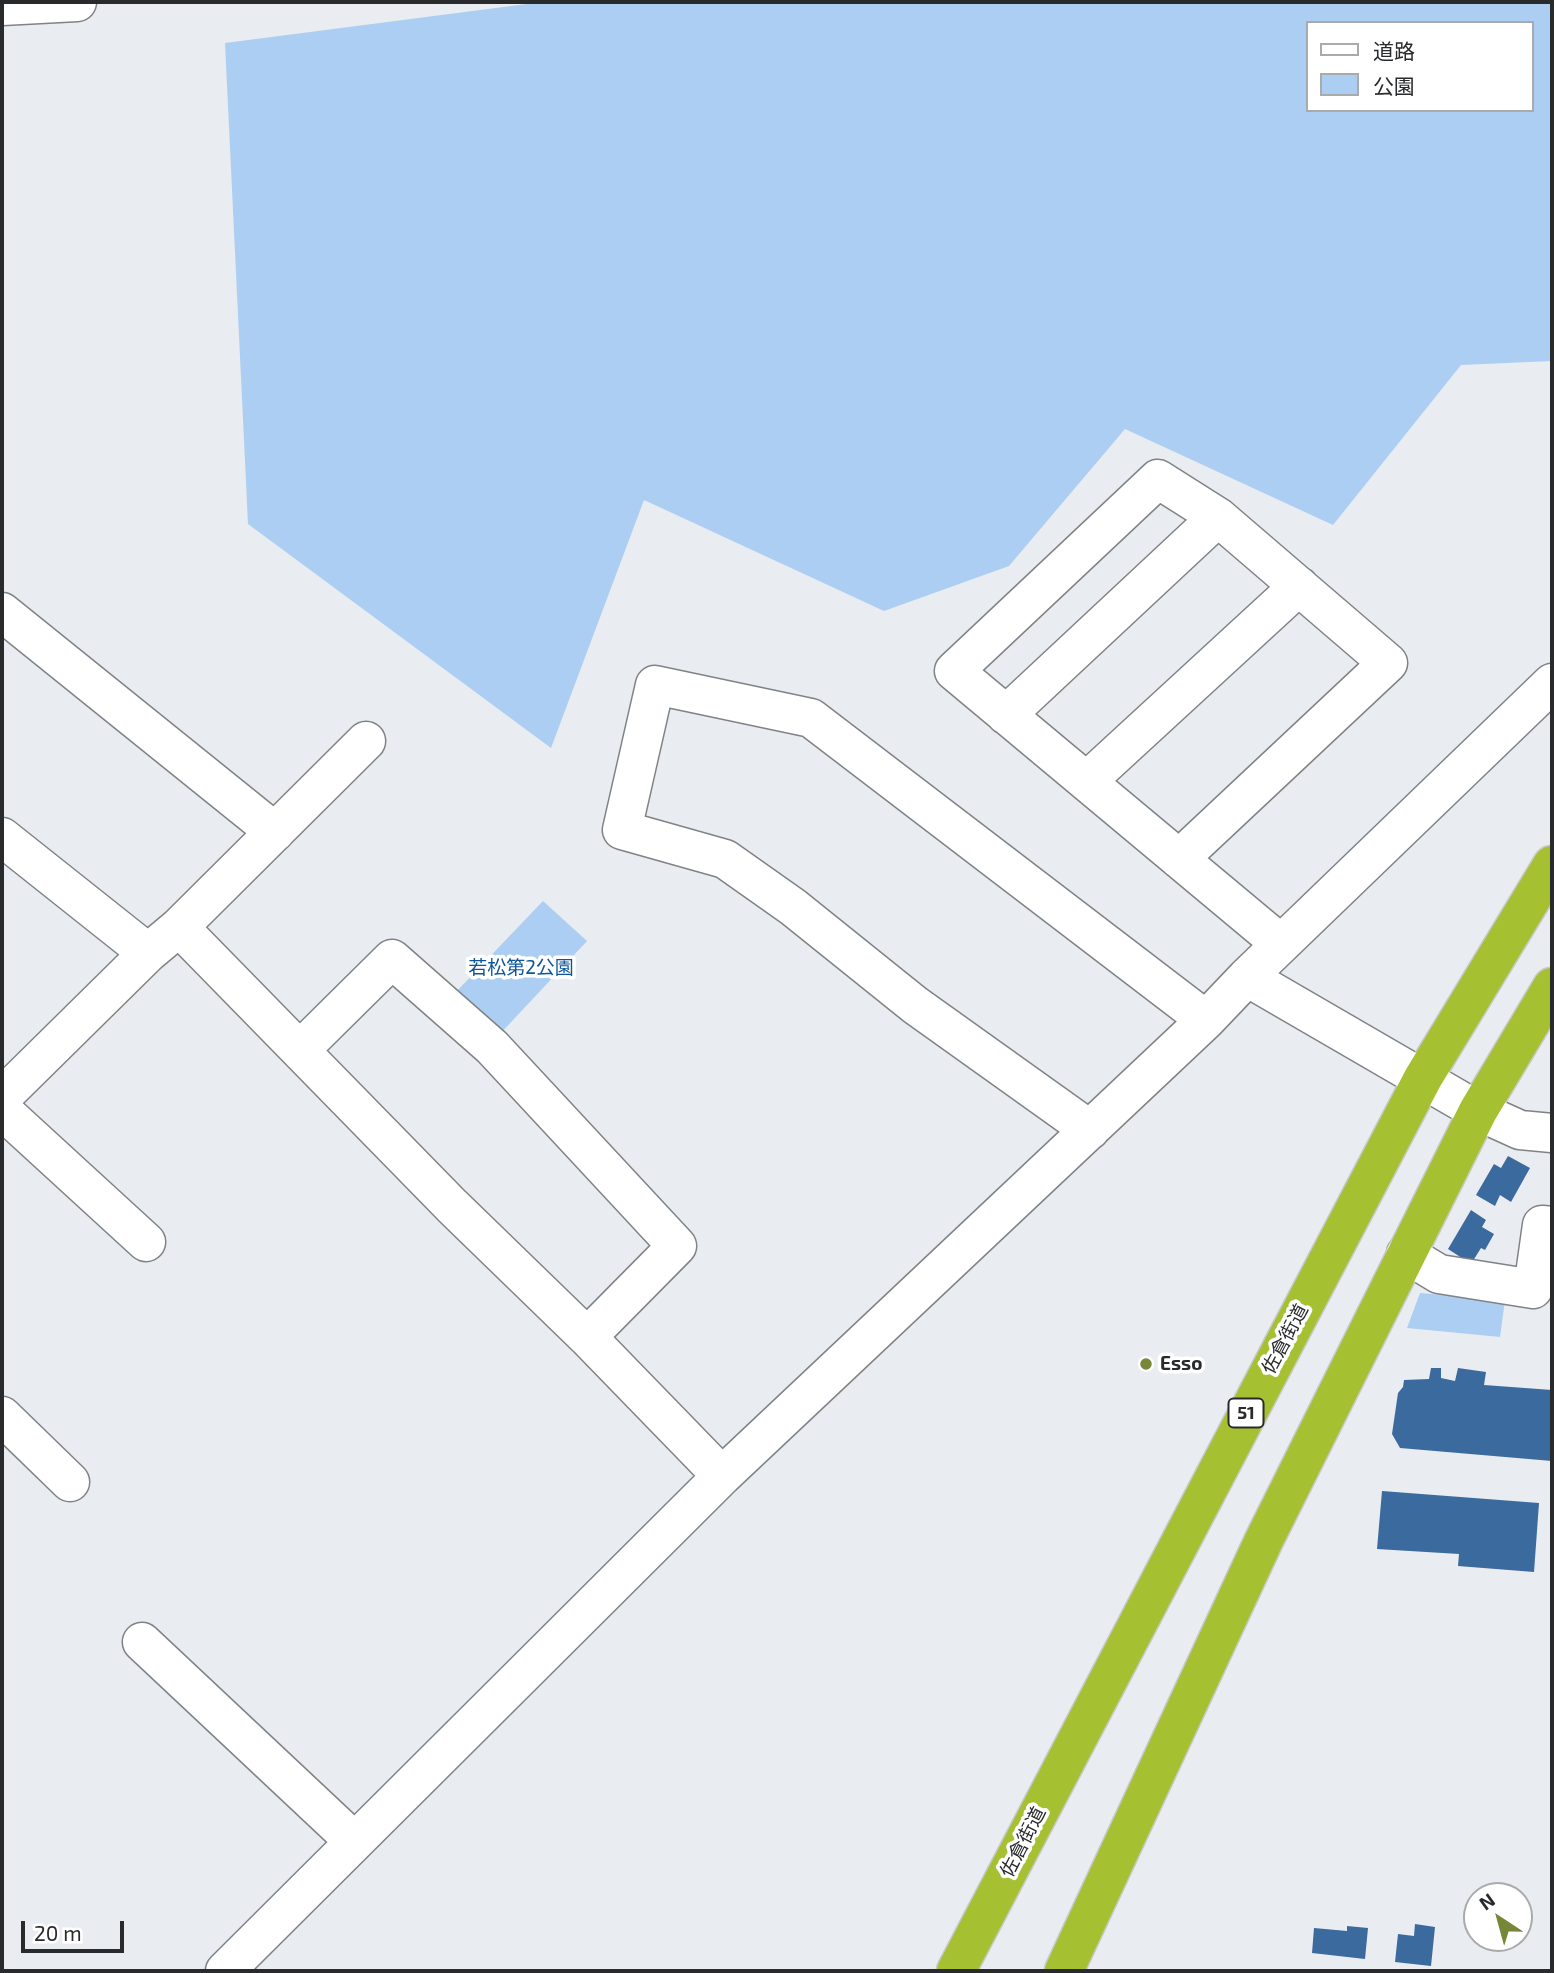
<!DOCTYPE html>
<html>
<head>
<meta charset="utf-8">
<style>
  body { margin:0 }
  #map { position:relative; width:1554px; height:1973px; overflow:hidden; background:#e9ecf0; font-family:"Exo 2","Noto Sans JP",sans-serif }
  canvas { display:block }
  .frame { position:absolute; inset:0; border:4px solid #292a2c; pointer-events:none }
  .legend { position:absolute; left:1306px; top:21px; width:228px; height:91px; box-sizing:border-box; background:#fff; border:2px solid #a9aaab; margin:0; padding:9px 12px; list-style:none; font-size:21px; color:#292a2c }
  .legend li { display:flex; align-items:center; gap:14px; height:35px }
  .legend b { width:35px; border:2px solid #a9aaab }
  .north { position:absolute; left:1463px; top:1882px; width:70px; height:70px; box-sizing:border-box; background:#fff; border:2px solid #a9aaab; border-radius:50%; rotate:324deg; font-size:19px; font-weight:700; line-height:28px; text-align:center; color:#292a2c }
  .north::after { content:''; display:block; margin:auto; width:24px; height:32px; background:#768837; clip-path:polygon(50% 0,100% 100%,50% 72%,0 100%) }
  .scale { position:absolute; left:21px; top:1921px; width:103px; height:32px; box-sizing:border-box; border:4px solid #292a2c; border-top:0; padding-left:9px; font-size:21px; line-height:24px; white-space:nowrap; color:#292a2c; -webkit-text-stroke:5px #fff; paint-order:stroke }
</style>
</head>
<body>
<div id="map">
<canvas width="1554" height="1973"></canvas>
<div class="frame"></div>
<ul class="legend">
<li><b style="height:9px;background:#fff"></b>道路</li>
<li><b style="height:19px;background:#adcef3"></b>公園</li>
</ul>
<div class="north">N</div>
<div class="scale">20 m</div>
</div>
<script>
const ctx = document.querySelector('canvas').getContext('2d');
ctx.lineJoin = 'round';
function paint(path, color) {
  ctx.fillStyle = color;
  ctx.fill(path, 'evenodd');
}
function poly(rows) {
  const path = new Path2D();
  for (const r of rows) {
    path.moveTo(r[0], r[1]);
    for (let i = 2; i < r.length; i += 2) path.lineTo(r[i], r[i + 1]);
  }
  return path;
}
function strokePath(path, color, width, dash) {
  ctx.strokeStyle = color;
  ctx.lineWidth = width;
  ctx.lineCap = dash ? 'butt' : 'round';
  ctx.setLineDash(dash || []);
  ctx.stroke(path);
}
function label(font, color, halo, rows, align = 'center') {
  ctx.font = font + ' "Exo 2","Noto Sans JP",sans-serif';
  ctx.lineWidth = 7;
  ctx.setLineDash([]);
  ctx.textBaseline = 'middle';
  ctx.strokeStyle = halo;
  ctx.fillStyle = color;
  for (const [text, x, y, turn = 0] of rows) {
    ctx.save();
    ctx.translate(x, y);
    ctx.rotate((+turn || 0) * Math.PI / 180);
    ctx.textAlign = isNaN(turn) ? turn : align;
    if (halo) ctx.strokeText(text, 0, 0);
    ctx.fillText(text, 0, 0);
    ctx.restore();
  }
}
const green = poly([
  [542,2,1552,2,1552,361,1461,365,1333,525,1125,429,1009,566,884,611,644,500,551,748,248,524,225,43],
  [1307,23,1531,23,1531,110,1307,110],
  [543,901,587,941,499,1035,455,993],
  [1420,1293,1505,1300,1500,1337,1407,1328]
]);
const building = poly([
  [1508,1156,1530,1168,1511,1202,1500,1195,1495,1206,1476,1195,1494,1164,1501,1168],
  [1471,1210,1486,1220,1482,1227,1494,1234,1485,1250,1481,1248,1471,1264,1448,1249],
  [1431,1368,1441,1368,1441,1378,1455,1381,1458,1368,1486,1372,1484,1385,1552,1390,1552,1461,1400,1448,1392,1434,1398,1393,1403,1387,1404,1380,1429,1379],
  [1382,1491,1539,1503,1534,1572,1458,1566,1459,1554,1377,1549],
  [1415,1924,1435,1927,1431,1966,1395,1962,1398,1934,1414,1936],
  [1347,1926,1368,1928,1365,1959,1312,1953,1314,1928,1347,1931]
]);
const minor = poly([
  [2,6,77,2],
  [2,612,275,832],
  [1006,715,1218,517],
  [1087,781,1299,586],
  [2,837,148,953],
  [1179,859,1388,663,1218,517,1158,479,954,671,1281,944],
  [179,927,452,1206,587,1337,722,1476],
  [1247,977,1478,1111,1520,1130,1552,1133],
  [301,1049,392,959,492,1047,677,1246,587,1337],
  [2,1097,148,953,179,927,366,741],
  [2,1110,146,1242],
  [1090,1130,915,1005,793,907,725,859,622,830,655,685,811,718,1206,1020],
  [1406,1254,1439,1274,1533,1289,1542,1225,1552,1226],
  [2,1416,70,1482],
  [142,1642,354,1841],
  [225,1971,722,1476,1206,1020,1247,977,1552,683]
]);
const highway = poly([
  [956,1971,1423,1078,1552,865],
  [1064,1971,1264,1540,1478,1111,1552,987]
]);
const markers = [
  [1146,1364,7,"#768837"]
];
const shields = [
  [1246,1413,35]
];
const shieldNames = [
  ["51",1246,1413]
];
const parkNames = [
  ["若松第2公園",521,968]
];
const streetNames = [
  ["佐倉街道",1285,1339,-62],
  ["佐倉街道",1023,1842,-63]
];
const poiNames = [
  ["Esso",1160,1364]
];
paint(green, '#adcef3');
paint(building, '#3a6a9e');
strokePath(minor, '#808386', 41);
strokePath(highway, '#c7c8c8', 41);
strokePath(minor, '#fff', 38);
strokePath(highway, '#a5c131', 38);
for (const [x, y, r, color] of markers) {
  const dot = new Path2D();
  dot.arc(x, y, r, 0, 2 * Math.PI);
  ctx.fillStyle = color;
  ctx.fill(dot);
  strokePath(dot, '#fff', 2.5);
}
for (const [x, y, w] of shields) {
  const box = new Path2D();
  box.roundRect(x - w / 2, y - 14.5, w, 29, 5);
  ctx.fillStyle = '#fff';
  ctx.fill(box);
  strokePath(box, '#292a2c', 2);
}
label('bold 18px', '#292a2c', null, shieldNames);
label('19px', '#0d5699', '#fff', parkNames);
label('19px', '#292a2c', '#fff', streetNames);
label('bold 19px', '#292a2c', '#fff', poiNames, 'left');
</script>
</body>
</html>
